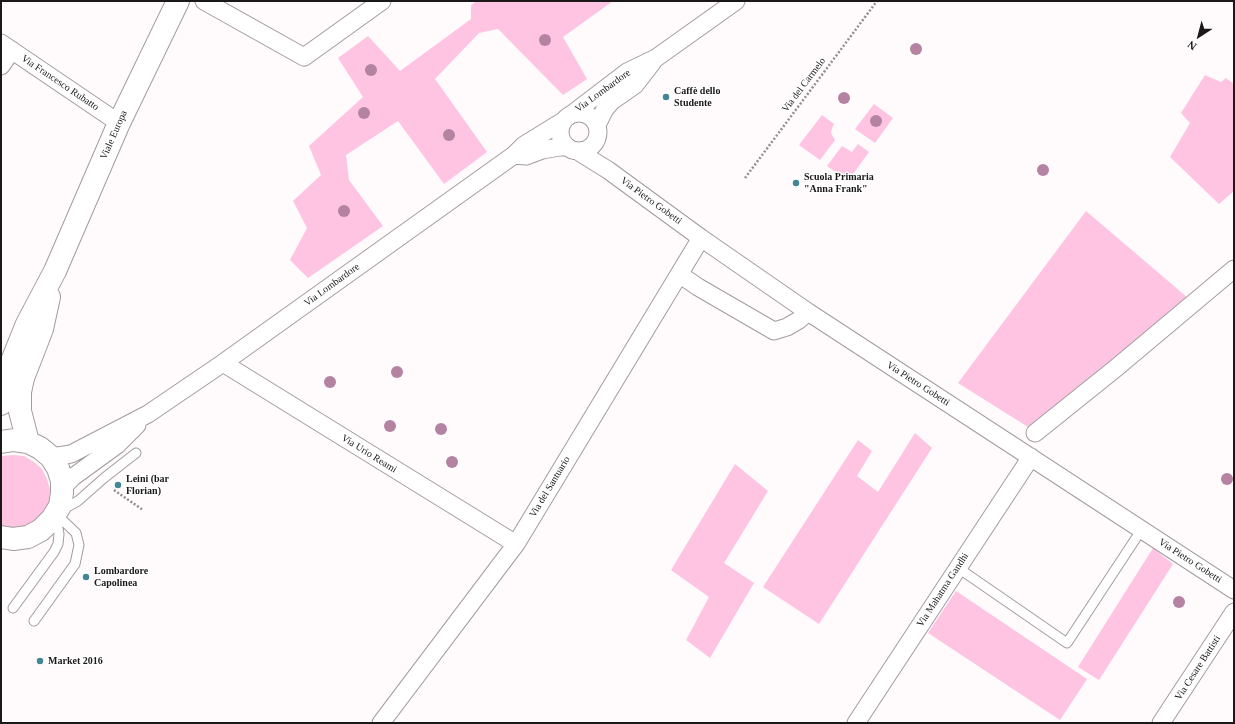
<!DOCTYPE html>
<html>
<head>
<meta charset="utf-8">
<style>
  body { margin:0 }
  #map { position:relative; width:1235px; height:724px; overflow:hidden; background:#fffafc; font-family:Georgia,serif }
  canvas { display:block }
  .frame { position:absolute; inset:0; border:2px solid #1a1819; pointer-events:none }
  .north { position:absolute; left:1179px; top:16px; width:40px; height:40px; -webkit-text-stroke:3px #fff; paint-order:stroke; rotate:216deg; font-size:11px; font-weight:700; line-height:16px; text-align:center; color:#1a1819 }
  .north::after { content:''; display:block; margin:auto; width:14px; height:18px; background:#1a1819; clip-path:polygon(50% 0,100% 100%,50% 72%,0 100%) }
</style>
</head>
<body>
<div id="map">
<canvas width="1235" height="724"></canvas>
<div class="frame"></div>
<div class="north">N</div>
</div>
<script>
const ctx = document.querySelector('canvas').getContext('2d');
ctx.lineJoin = 'round';
function paint(path, color) {
  ctx.fillStyle = color;
  ctx.fill(path, 'evenodd');
}
function poly(rows) {
  const path = new Path2D();
  for (const r of rows) {
    if (r.length === 3) {
      path.moveTo(r[0] + r[2], r[1]);
      path.arc(r[0], r[1], r[2], 0, 2 * Math.PI);
      continue;
    }
    path.moveTo(r[0], r[1]);
    for (let i = 2; i < r.length; i += 2) path.lineTo(r[i], r[i + 1]);
  }
  return path;
}
function strokePath(path, color, width, dash) {
  ctx.strokeStyle = color;
  ctx.lineWidth = width;
  ctx.lineCap = dash ? 'butt' : 'round';
  ctx.setLineDash(dash || []);
  ctx.stroke(path);
}
function label(font, color, halo, rows, align = 'center') {
  ctx.font = font + ' Georgia,serif';
  ctx.lineWidth = 3;
  ctx.setLineDash([]);
  ctx.textBaseline = 'middle';
  ctx.strokeStyle = halo;
  ctx.fillStyle = color;
  for (const [text, x, y, turn = 0] of rows) {
    ctx.save();
    ctx.translate(x, y);
    ctx.rotate((+turn || 0) * Math.PI / 180);
    ctx.textAlign = isNaN(turn) ? turn : align;
    if (halo) ctx.strokeText(text, 0, 0);
    ctx.fillText(text, 0, 0);
    ctx.restore();
  }
}
const green = poly([
  [477,1,613,1,563,37,587,79,563,95,498,29,479,33,435,79,487,152,444,184,398,121,346,155,349,180,383,226,308,278,290,260,307,228,293,201,321,175,309,146,363,97,338,58,368,36,400,71,471,19,471,5],
  [1205,75,1221,82,1226,78,1234,84,1234,191,1219,204,1170,157,1190,123,1181,113],
  [874,104,893,118,875,143,855,129],
  [822,115,834,124,832,128,831,133,835,140,820,160,799,145],
  [858,144,869,152,848,181,827,166,842,146,852,152],
  [1086,211,1188,298,1028,427,958,383],
  [915,433,932,448,819,624,763,587,858,440,872,451,857,476,878,492],
  [13,455,24,456,34,462,42,469,47,479,50,490,49,501,45,511,38,520,19,529,1,528,1,456],
  [735,464,768,491,724,563,754,583,710,658,686,640,709,597,671,570],
  [1153,548,1173,564,1099,680,1078,667],
  [956,591,1087,679,1060,720,928,633]
]);
const path = poly([
  [745,178,877,1],
  [114,490,143,510]
]);
const service = poly([
  [60,511,78,501,104,478,136,453],
  [957,569,964,572,1067,643,1142,529],
  [13,608,54,552,58,544,59,534,56,517],
  [34,621,75,564,79,545,76,533,56,514]
]);
const minor = poly([
  [204,1,304,57,382,1],
  [1,43,119,123],
  [1,66,12,50],
  [579,132,19],
  [572,114,627,72,656,58,736,1],
  [597,125,605,109,612,101,635,85,652,63],
  [579,152,608,170,701,238,808,312,1234,590],
  [514,155,526,156,542,150,560,147,567,147],
  [679,274,698,287,774,331,787,327,799,320,808,312],
  [223,363,516,544],
  [1035,433,1116,368,1234,269],
  [51,457,71,454,148,414,223,363,514,155,524,145,563,121],
  [62,488,73,477,117,445,137,425],
  [381,723,516,544,701,238],
  [856,723,1031,457],
  [1161,723,1234,612]
]);
const secondary = poly([
  [1,404,2,395,10,366,27,324,55,271,119,123,178,1],
  [1,442,14,440,28,442,40,448,51,457,58,468,62,481,62,493,60,506,52,519,41,530,28,537,13,539,1,537],
  [28,442,20,411,20,392,23,378,42,329,49,297]
]);
const trees = [
  [545,40],
  [916,49],
  [371,70],
  [844,98],
  [364,113],
  [876,121],
  [449,135],
  [1043,170],
  [344,211],
  [397,372],
  [330,382],
  [390,426],
  [441,429],
  [452,462],
  [1227,479],
  [1179,602]
];
const markers = [
  [666,97,4,"#438796"],
  [796,183,4,"#438796"],
  [118,485,4,"#438796"],
  [86,577,4,"#438796"],
  [40,661,4,"#438796"]
];
const streetNames = [
  ["Via Francesco Rubatto",60,83,34],
  ["Via del Carmelo",804,85,-53],
  ["Via Lombardore",603,91,-36],
  ["Viale Europa",114,135,-66],
  ["Via Pietro Gobetti",651,201,36],
  ["Via Lombardore",332,285,-36],
  ["Via Pietro Gobetti",918,384,33],
  ["Via Urio Reami",369,454,32],
  ["Via del Santuario",550,487,-59],
  ["Via Pietro Gobetti",1190,561,33],
  ["Via Mahatma Gandhi",943,590,-57],
  ["Via Cesare Battisti",1198,668,-57]
];
const poiNames = [
  ["Caffè dello",674,91],
  ["Studente",674,103],
  ["Scuola Primaria",804,177],
  ["\"Anna Frank\"",804,189],
  ["Leini (bar",126,479],
  ["Florian)",126,491],
  ["Lombardore",94,571],
  ["Capolinea",94,583],
  ["Market 2016",48,661]
];
paint(green, '#fec4e2');
strokePath(service, '#a39c9f', 11);
strokePath(minor, '#a39c9f', 19);
strokePath(secondary, '#a39c9f', 24);
strokePath(path, '#928e90', 2.5, [2, 2]);
strokePath(service, '#fff', 9);
strokePath(minor, '#fff', 17);
strokePath(secondary, '#fff', 22);
ctx.fillStyle = '#b583a2';
for (const [x, y] of trees) {
  ctx.beginPath();
  ctx.arc(x, y, 6, 0, 2 * Math.PI);
  ctx.fill();
}
for (const [x, y, r, color] of markers) {
  const dot = new Path2D();
  dot.arc(x, y, r, 0, 2 * Math.PI);
  ctx.fillStyle = color;
  ctx.fill(dot);
  strokePath(dot, '#fff', 1.5);
}
label('10px', '#1a1819', '#fff', streetNames);
label('bold 10px', '#1a1819', '#fff', poiNames, 'left');
</script>
</body>
</html>
